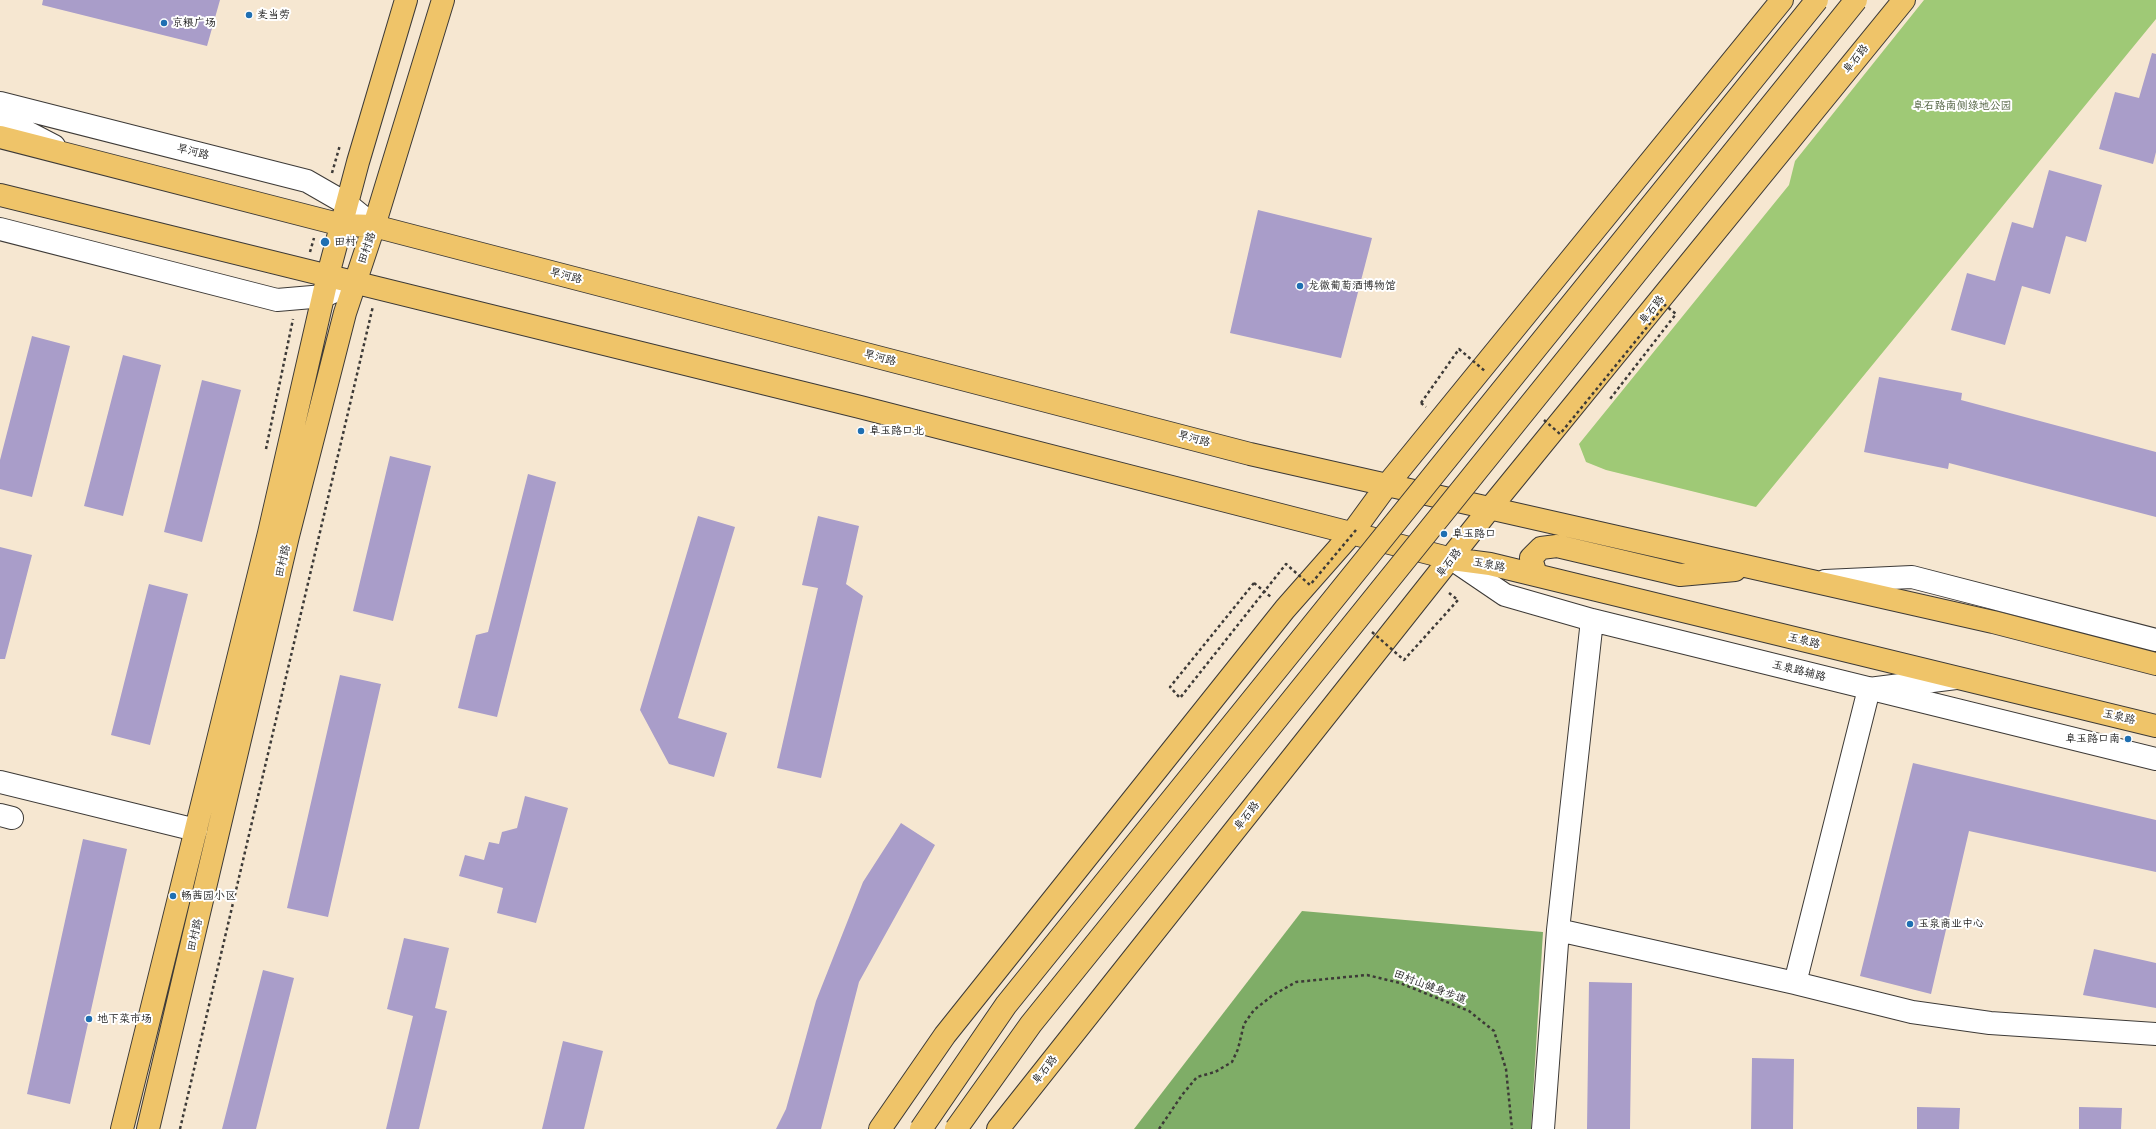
<!DOCTYPE html>
<html>
<head>
<meta charset="utf-8">
<style>
  body { margin:0 }
  canvas { display:block; background:#f6e7d1 }
</style>
</head>
<body>
<canvas width="2156" height="1129"></canvas>
<script>
const ctx = document.querySelector('canvas').getContext('2d');
ctx.lineJoin = 'round';
function paint(path, color) {
  ctx.fillStyle = color;
  ctx.fill(path, 'evenodd');
}
function poly(rows) {
  const path = new Path2D();
  for (const r of rows) {
    path.moveTo(r[0], r[1]);
    for (let i = 2; i < r.length; i += 2) path.lineTo(r[i], r[i + 1]);
  }
  return path;
}
function strokePath(path, color, width, dash) {
  ctx.strokeStyle = color;
  ctx.lineWidth = width;
  ctx.lineCap = dash ? 'butt' : 'round';
  ctx.setLineDash(dash || []);
  ctx.stroke(path);
}
function label(font, color, halo, rows, align = 'center') {
  ctx.font = font + ' "Playpen Sans","LXGW WenKai TC",sans-serif';
  ctx.lineWidth = 4;
  ctx.setLineDash([]);
  ctx.textBaseline = 'middle';
  ctx.strokeStyle = halo;
  ctx.fillStyle = color;
  for (const [text, x, y, turn = 0] of rows) {
    ctx.save();
    ctx.translate(x, y);
    ctx.rotate((+turn || 0) * Math.PI / 180);
    ctx.textAlign = isNaN(turn) ? turn : align;
    if (halo) ctx.strokeText(text, 0, 0);
    ctx.fillText(text, 0, 0);
    ctx.restore();
  }
}
const green = poly([
  [1924,0,2156,0,2156,19,1756,507,1606,470,1586,462,1579,444,1789,185,1795,161]
]);
const forest = poly([
  [1302,911,1543,932,1531,1129,1134,1129]
]);
const building = poly([
  [43,0,220,0,207,46,42,5],
  [2152,53,2156,54,2156,152,2153,164,2099,149,2115,92,2139,98],
  [2049,170,2102,185,2086,242,2066,236,2050,294,2022,286,2005,345,1951,330,1967,273,1995,281,2012,222,2033,228],
  [1258,210,1372,238,1341,358,1230,333],
  [32,336,70,346,32,497,0,489,0,460],
  [123,355,161,365,123,516,84,506],
  [1879,377,1962,393,1961,400,2156,452,2156,517,1949,463,1948,469,1864,452],
  [202,380,241,390,202,542,164,532],
  [390,456,431,466,393,621,353,611],
  [528,474,556,482,497,717,458,708,476,635,488,632],
  [698,516,735,527,678,718,727,733,714,777,669,764,640,710],
  [818,516,859,526,846,584,863,596,821,778,777,768,818,588,802,585],
  [0,547,32,555,5,659,0,659],
  [149,584,188,594,150,745,111,735],
  [340,675,381,684,328,917,287,908],
  [1913,763,2156,820,2156,872,1969,831,1931,994,1860,976],
  [525,796,568,808,536,923,497,913,503,888,459,876,465,855,484,860,489,842,499,844,502,832,517,828],
  [901,823,935,845,859,982,821,1129,776,1129,786,1109,816,1001,863,882],
  [83,839,127,849,70,1104,27,1094],
  [404,938,449,948,435,1008,447,1011,419,1129,386,1129,413,1016,387,1009],
  [2094,949,2156,963,2156,1008,2083,995],
  [263,970,294,978,256,1129,222,1129],
  [1589,982,1632,983,1630,1129,1587,1129],
  [563,1041,603,1051,584,1129,542,1129],
  [1752,1058,1794,1059,1793,1129,1751,1129],
  [1917,1107,1960,1108,1959,1129,1917,1129],
  [2079,1107,2122,1108,2121,1129,2079,1129]
]);
const path = poly([
  [332,173,340,145],
  [310,252,314,238],
  [1421,403,1426,407],
  [266,449,293,319],
  [1254,583,1271,597],
  [1449,593,1458,600],
  [180,1129,373,306],
  [1159,1129,1182,1095,1197,1077,1215,1072,1232,1062,1238,1049,1244,1024,1254,1010,1273,995,1296,982,1367,975,1400,983,1469,1011,1494,1031,1506,1069,1512,1129]
]);
const minor = poly([
  [0,103,307,181,347,204,374,226],
  [0,118,54,146],
  [0,229,277,300,324,296,355,282],
  [1452,559,1505,595,1592,620,2156,759],
  [1825,581,1912,577,2156,640],
  [0,782,196,830],
  [0,815,12,818],
  [1558,930,1795,983,1912,1012,1990,1023,2156,1034],
  [1795,983,1869,689,1956,678],
  [1543,1129,1558,930,1592,620]
]);
const major = poly([
  [0,137,342,225,374,226,1250,454,1993,622,2156,664],
  [0,195,860,407,1452,559,1490,564,2156,726],
  [1536,575,1531,558,1541,548,1557,546,1680,575,1735,570],
  [122,1129,269,533,328,275,358,162,406,0],
  [148,1129,288,536,345,313,374,226,443,0],
  [880,1129,945,1035,1285,609,1352,533,1387,485,1782,0],
  [998,1129,1491,507,1904,0]
]);
const pathBridge = poly([
  [1421,403,1459,349,1486,372],
  [1544,420,1560,434,1665,305,1676,314,1610,399],
  [1254,583,1170,687,1180,698,1286,564,1310,585,1356,530],
  [1372,632,1404,660,1458,600]
]);
const highwayBridge = poly([
  [921,1129,1006,1005,1817,0],
  [956,1129,1031,1024,1856,0]
]);
const markers = [
  [249,15,4,"#1f6fb2"],
  [164,23,4,"#1f6fb2"],
  [325,242,5,"#1f6fb2"],
  [1300,286,4,"#1f6fb2"],
  [861,431,4,"#1f6fb2"],
  [1444,534,4,"#1f6fb2"],
  [2128,739,4,"#1f6fb2"],
  [173,896,4,"#1f6fb2"],
  [1910,924,4,"#1f6fb2"],
  [89,1019,4,"#1f6fb2"]
];
const poiNames = [
  ["麦当劳",257,15],
  ["京粮广场",172,23],
  ["田村",334,242],
  ["龙徽葡萄酒博物馆",1308,286],
  ["阜玉路口北",869,431],
  ["阜玉路口",1452,534],
  ["阜玉路口南",2120,739,"right"],
  ["畅茜园小区",181,896],
  ["玉泉商业中心",1918,924],
  ["地下菜市场",97,1019]
];
const streetNames = [
  ["阜石路",1856,59,-51],
  ["旱河路",193,152,14],
  ["田村路",367,248,-71],
  ["旱河路",566,276,15],
  ["阜石路",1652,310,-51],
  ["旱河路",880,358,15],
  ["旱河路",1194,439,15],
  ["田村路",283,561,-77],
  ["阜石路",1449,563,-52],
  ["玉泉路",1489,565,11],
  ["玉泉路",1804,641,14],
  ["玉泉路辅路",1799,671,14],
  ["玉泉路",2119,717,13],
  ["阜石路",1247,816,-51],
  ["田村路",195,935,-77],
  ["田村山健身步道",1430,987,21],
  ["阜石路",1045,1070,-51]
];
const parkNames = [
  ["阜石路南侧绿地公园",1962,106]
];
paint(green, '#9fc976');
paint(forest, '#7fad67');
paint(building, '#a99dc9');
strokePath(minor, '#3d3a37', 24);
strokePath(major, '#3d3a37', 24);
strokePath(path, '#3d3a37', 2.5, [3, 3]);
strokePath(minor, '#fff', 22);
strokePath(major, '#efc469', 22);
strokePath(highwayBridge, '#3d3a37', 24, []);
strokePath(pathBridge, '#3d3a37', 2.5, [3, 3]);
strokePath(highwayBridge, '#efc469', 22);
for (const [x, y, r, color] of markers) {
  const dot = new Path2D();
  dot.arc(x, y, r, 0, 2 * Math.PI);
  ctx.fillStyle = color;
  ctx.fill(dot);
  strokePath(dot, '#fff', 1.5);
}
label('11px', '#1c1c1c', '#fff', poiNames, 'left');
label('11px', '#1c1c1c', '#fff', streetNames);
label('11px', '#506140', '#fff', parkNames);
</script>
</body>
</html>
